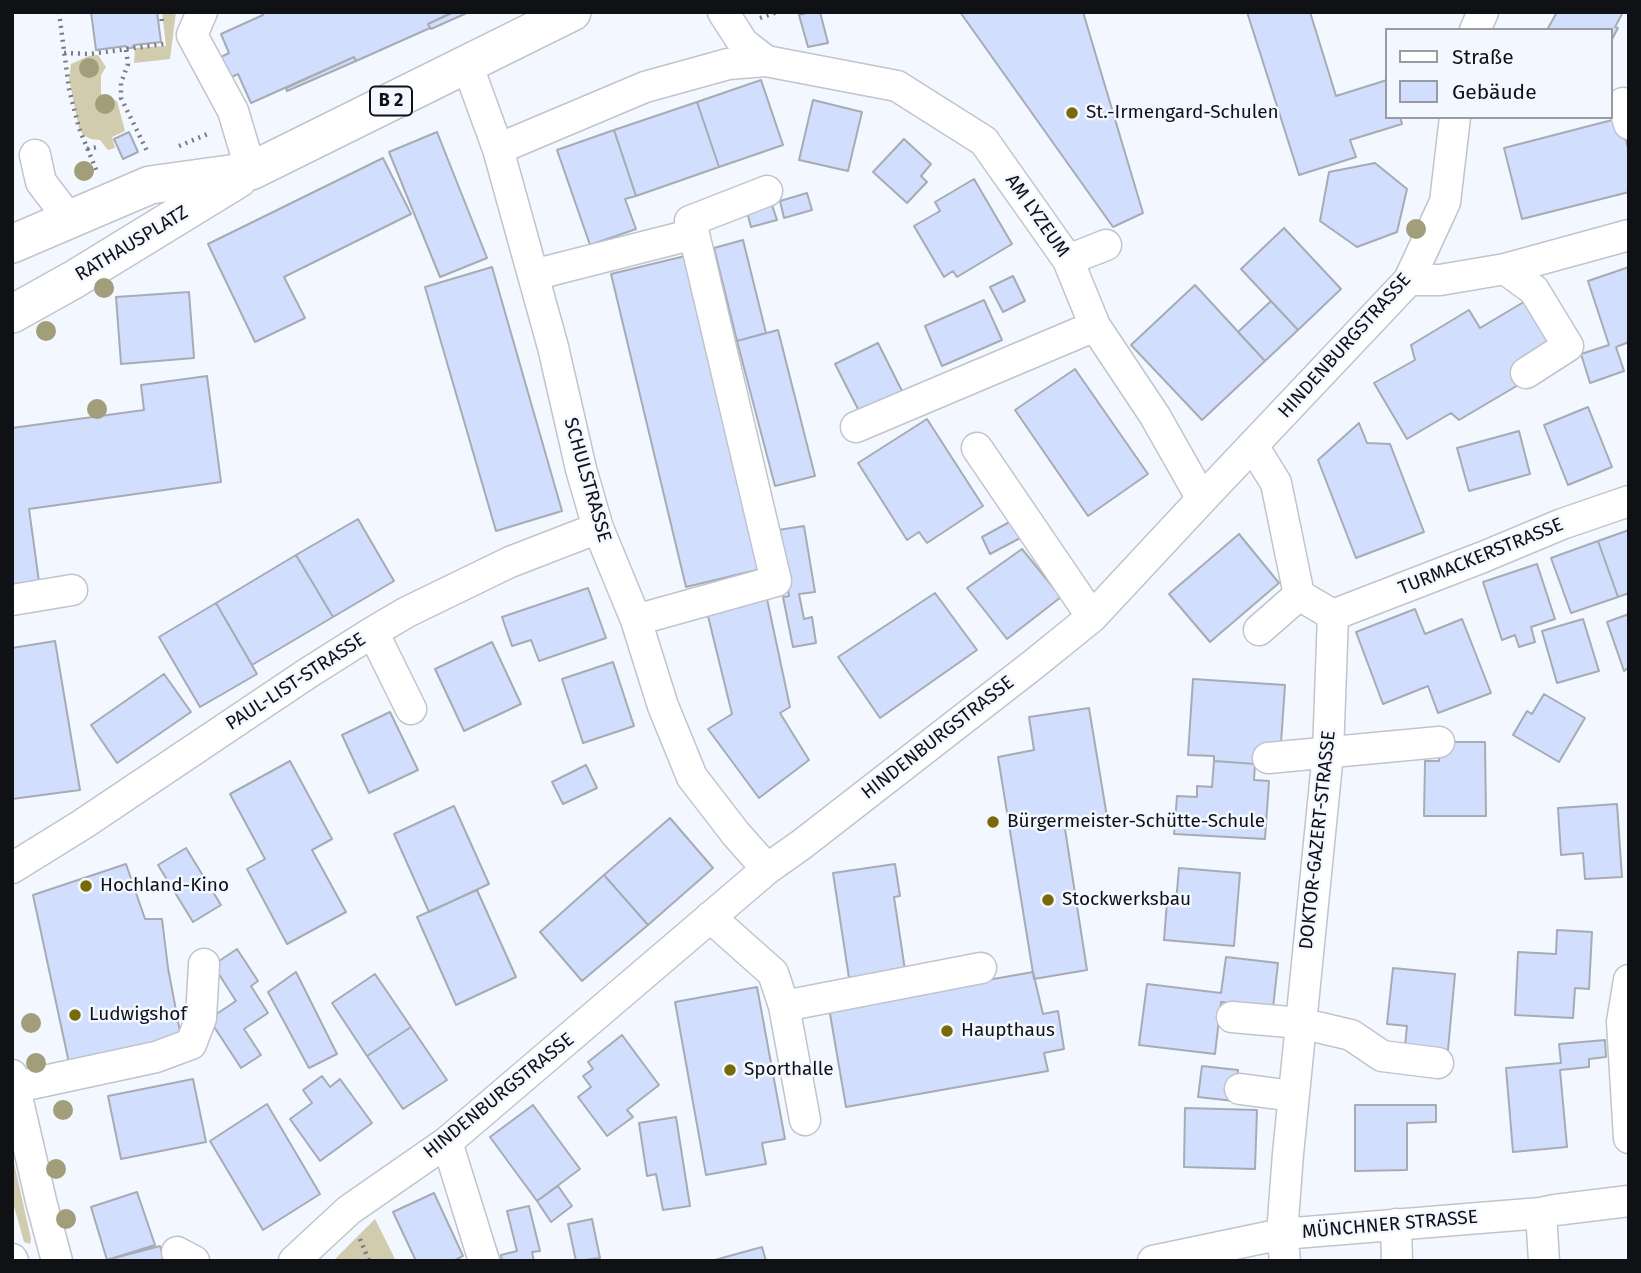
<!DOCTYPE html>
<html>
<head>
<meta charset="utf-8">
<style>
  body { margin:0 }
  #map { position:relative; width:1641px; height:1273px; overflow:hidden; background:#f3f7ff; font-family:"Fira Sans",sans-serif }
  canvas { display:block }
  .frame { position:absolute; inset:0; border:14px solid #101114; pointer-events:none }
  .legend { position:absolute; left:1385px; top:28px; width:228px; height:91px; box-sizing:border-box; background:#f3f7ff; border:2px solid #989ba1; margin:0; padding:9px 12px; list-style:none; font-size:21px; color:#101114 }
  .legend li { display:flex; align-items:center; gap:14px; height:35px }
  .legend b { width:35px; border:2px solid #989ba1 }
</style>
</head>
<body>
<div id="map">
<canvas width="1641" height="1273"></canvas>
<div class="frame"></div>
<ul class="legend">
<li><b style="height:9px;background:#fff"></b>Straße</li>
<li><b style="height:19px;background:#d1defe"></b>Gebäude</li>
</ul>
</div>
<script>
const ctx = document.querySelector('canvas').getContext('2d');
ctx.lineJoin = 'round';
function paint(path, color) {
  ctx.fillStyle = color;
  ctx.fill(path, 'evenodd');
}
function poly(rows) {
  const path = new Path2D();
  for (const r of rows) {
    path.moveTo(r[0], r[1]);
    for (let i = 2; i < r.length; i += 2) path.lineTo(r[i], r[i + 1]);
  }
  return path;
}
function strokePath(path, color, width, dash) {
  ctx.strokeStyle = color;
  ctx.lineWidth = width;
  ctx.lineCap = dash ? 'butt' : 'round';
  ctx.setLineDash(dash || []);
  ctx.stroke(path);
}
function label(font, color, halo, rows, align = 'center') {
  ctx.font = font + ' "Fira Sans",sans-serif';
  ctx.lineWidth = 5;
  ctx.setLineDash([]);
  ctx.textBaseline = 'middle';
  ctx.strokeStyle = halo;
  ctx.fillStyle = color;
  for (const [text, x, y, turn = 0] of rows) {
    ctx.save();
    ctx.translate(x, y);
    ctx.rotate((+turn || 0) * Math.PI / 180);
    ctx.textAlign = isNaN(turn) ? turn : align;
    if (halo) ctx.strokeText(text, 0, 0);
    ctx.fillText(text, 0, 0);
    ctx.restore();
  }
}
const green = poly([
  [162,12,176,12,170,59,134,63,135,48,166,46],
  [98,55,106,67,101,75,101,96,117,101,125,131,112,137,115,148,108,150,100,140,91,139,83,135,79,128,69,79,71,64,89,56],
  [12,1154,31,1239,30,1244,24,1242,12,1199],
  [375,1219,396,1261,333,1261]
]);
const building = poly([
  [91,12,157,12,161,42,134,45,132,48,127,48,126,46,96,50,91,12],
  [262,12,454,12,428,24,430,28,356,61,354,57,251,103,238,74,227,79,219,58,229,53,221,34,263,15,262,12],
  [453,12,469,12,431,29,428,24,453,12],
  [810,12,820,12,828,43,808,47,799,15,810,12],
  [960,12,1083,12,1143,213,1113,227,960,12],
  [1247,12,1310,12,1336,96,1387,80,1387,117,1400,117,1402,124,1350,140,1356,157,1299,175,1247,12],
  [1557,12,1619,12,1622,14,1615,27,1618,28,1611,41,1611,30,1547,30,1557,12],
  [354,57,356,61,287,91,286,88,354,57],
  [761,80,783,145,719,167,697,102,761,80],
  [813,100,862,112,848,171,799,160,813,100],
  [697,102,719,167,636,196,614,130,697,102],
  [1620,118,1629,152,1629,192,1522,219,1504,148,1620,118],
  [614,130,636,196,625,199,636,229,590,245,557,150,614,130],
  [129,132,138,152,123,159,114,139,129,132],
  [437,132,487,258,440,277,389,152,437,132],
  [904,139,931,164,921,176,927,182,907,203,873,172,904,139],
  [383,158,411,214,284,277,305,318,255,342,208,244,383,158],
  [1375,163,1407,189,1397,232,1357,247,1320,221,1329,172,1375,163],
  [974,179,1012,244,957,277,953,271,944,277,914,226,940,211,935,202,974,179],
  [807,193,812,210,784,218,780,201,807,193],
  [772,205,777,220,751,227,747,212,772,205],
  [1284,228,1341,289,1298,330,1241,269,1284,228],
  [743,240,766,333,737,341,714,248,743,240],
  [685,256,761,569,686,587,611,274,685,256],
  [492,267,562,511,496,531,425,287,492,267],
  [1629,267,1629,342,1616,347,1624,371,1590,383,1581,354,1609,345,1588,281,1629,267],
  [1013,276,1025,301,1003,312,990,287,1013,276],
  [1195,285,1265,361,1202,420,1131,345,1195,285],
  [189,292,194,358,121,364,116,297,189,292],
  [984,300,1002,340,942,366,925,326,984,300],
  [1527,300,1553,343,1511,369,1520,384,1459,420,1451,413,1407,439,1374,383,1415,360,1411,345,1469,310,1480,328,1527,300],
  [1271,301,1298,330,1265,361,1238,332,1271,301],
  [778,330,815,476,775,486,737,341,778,330],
  [878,343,902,391,860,413,835,364,878,343],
  [1075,369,1148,474,1088,516,1015,410,1075,369],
  [207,376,221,482,29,509,40,589,12,593,12,428,144,410,141,385,207,376],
  [1588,407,1612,467,1568,485,1544,425,1588,407],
  [927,419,983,506,927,543,919,532,907,540,858,463,927,419],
  [1359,423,1367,443,1390,444,1424,532,1356,558,1318,460,1359,423],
  [1519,431,1530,474,1469,491,1457,448,1519,431],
  [358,519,394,581,333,617,296,555,358,519],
  [1015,519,1024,536,990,554,982,537,1015,519],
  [804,526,815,592,799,594,804,619,812,617,816,643,793,647,783,597,789,596,778,530,804,526],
  [1629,530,1629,593,1618,597,1598,541,1629,530],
  [1239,534,1279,583,1210,642,1169,594,1239,534],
  [1598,541,1618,597,1571,613,1551,558,1598,541],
  [1022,549,1061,597,1007,639,967,588,1022,549],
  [296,555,333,617,252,665,216,603,296,555],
  [1537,564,1555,619,1531,627,1535,642,1519,647,1515,635,1502,640,1483,582,1537,564],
  [588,588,606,638,539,661,531,640,512,646,502,617,588,588],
  [935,593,977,650,880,718,838,657,935,593],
  [767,599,790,707,780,713,809,760,759,798,708,729,732,714,707,612,767,599],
  [216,603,257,674,200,707,159,637,216,603],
  [1415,609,1425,634,1462,619,1491,693,1438,713,1428,686,1383,704,1356,632,1415,609],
  [1629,614,1629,667,1624,671,1607,622,1629,614],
  [1583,619,1599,671,1557,683,1542,631,1583,619],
  [55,641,80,790,12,799,12,648,55,641],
  [492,642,521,704,464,731,435,669,492,642],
  [613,662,634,726,583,743,562,679,613,662],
  [164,674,191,712,117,763,91,725,164,674],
  [1193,679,1285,685,1281,743,1270,743,1269,750,1255,749,1255,764,1214,761,1214,756,1188,755,1193,679],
  [1544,694,1585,718,1559,762,1513,735,1527,711,1532,714,1544,694],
  [1089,708,1108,823,1065,829,1087,970,1034,979,998,757,1034,750,1029,717,1089,708],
  [390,712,418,770,369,793,342,735,390,712],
  [1439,742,1485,742,1486,816,1424,816,1425,761,1439,761,1439,742],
  [290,761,332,839,312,850,346,912,287,944,247,869,265,859,230,794,290,761],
  [1214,761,1255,764,1254,780,1269,781,1265,839,1174,834,1177,796,1197,797,1197,786,1212,787,1214,761],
  [586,765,597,788,563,804,552,782,586,765],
  [1617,804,1622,877,1585,879,1583,853,1561,855,1558,808,1617,804],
  [454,806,489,884,429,912,394,834,454,806],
  [670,818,713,868,648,925,604,875,670,818],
  [186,848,221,905,193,922,158,865,186,848],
  [126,864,145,919,162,919,168,968,181,1037,69,1063,33,895,126,864],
  [895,864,900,896,894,897,905,970,849,978,833,873,895,864],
  [1179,868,1240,873,1234,946,1164,940,1167,902,1176,902,1179,868],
  [604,875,648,925,582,981,540,932,604,875],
  [477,890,516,977,456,1005,417,917,477,890],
  [1557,930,1592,932,1589,989,1575,988,1573,1018,1515,1015,1518,952,1556,954,1557,930],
  [237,949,258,981,251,986,268,1013,244,1029,261,1055,241,1068,209,1019,236,1001,213,965,237,949],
  [1226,957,1278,963,1273,1008,1221,1002,1215,1054,1139,1045,1147,984,1221,993,1226,957],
  [1393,968,1455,974,1448,1050,1405,1046,1407,1026,1387,1024,1393,968],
  [296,972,337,1054,309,1068,268,992,296,972],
  [1033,972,1043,1014,1058,1011,1064,1049,1044,1053,1048,1071,846,1107,829,1008,1033,972],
  [375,974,411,1027,367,1056,332,1003,375,974],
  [757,987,785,1139,762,1143,766,1164,706,1175,675,1002,757,987],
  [411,1027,447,1080,403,1109,367,1056,411,1027],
  [622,1035,659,1085,627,1110,633,1117,607,1136,578,1097,591,1087,583,1076,593,1069,588,1062,622,1035],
  [1605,1040,1606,1057,1589,1059,1589,1067,1560,1070,1567,1147,1513,1152,1506,1068,1561,1063,1559,1044,1605,1040],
  [1202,1066,1238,1070,1234,1101,1198,1097,1202,1066],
  [322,1076,330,1087,340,1079,372,1123,320,1161,290,1119,312,1103,303,1090,322,1076],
  [193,1079,206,1142,121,1159,108,1096,193,1079],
  [267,1104,320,1194,263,1230,210,1141,267,1104],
  [533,1105,580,1169,537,1201,490,1137,533,1105],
  [1355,1105,1436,1105,1436,1122,1407,1123,1407,1170,1355,1171,1355,1105],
  [1185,1108,1257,1110,1255,1169,1184,1167,1185,1108],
  [676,1117,690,1206,663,1210,656,1174,647,1176,639,1123,676,1117],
  [558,1186,572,1206,551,1222,537,1201,558,1186],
  [137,1192,155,1245,107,1260,91,1207,137,1192],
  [434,1193,463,1256,453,1261,416,1261,393,1212,434,1193],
  [529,1206,540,1251,532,1252,534,1261,502,1261,501,1255,517,1251,507,1211,529,1206],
  [592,1219,600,1258,576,1261,568,1224,592,1219],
  [160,1246,165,1261,107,1260,160,1246],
  [762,1247,766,1261,711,1261,762,1247]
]);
const path = poly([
  [59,12,69,89,79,128,97,172],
  [161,12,162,25],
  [760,18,777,12],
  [126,50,128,64,121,83,121,98,148,153],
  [64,53,90,54,164,44],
  [179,146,210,133],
  [87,149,98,147],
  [360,1239,369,1261]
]);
const minor = poly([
  [202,12,192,35,233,111,251,171],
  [723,12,743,43,766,61],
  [1475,30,1483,12],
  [467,64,498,149,553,347,581,469,598,528,636,620,663,706,692,777,736,834,767,869],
  [1623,103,1629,124],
  [498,149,645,87,728,64,766,61,897,86,984,141,1068,260,1095,326,1155,416,1202,499],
  [35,155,41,182,70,220],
  [694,234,690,221,767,191],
  [1068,260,1106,245],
  [1505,269,1534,290,1568,346,1526,373],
  [533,275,694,234,776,581,636,620],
  [1409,280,1440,280,1505,269,1629,235],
  [856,427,1095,326],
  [1253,446,1276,483,1299,595,1333,615,1328,753,1288,1154,1282,1234,1285,1261],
  [977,448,1092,617],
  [12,600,72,590],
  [1333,615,1483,557,1562,524,1629,501],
  [1259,630,1299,595],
  [373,632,411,709],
  [1268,758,1439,742],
  [12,868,83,824,308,673,373,632,407,612,510,562,598,528],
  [710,917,773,973,784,1006,805,1120],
  [1629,980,1622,1022,1629,1138],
  [784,1006,981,968],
  [1232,1017,1300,1023,1351,1035,1382,1056,1438,1063],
  [12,1075,41,1201,57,1261],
  [12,1088,156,1057,191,1044,201,1018,204,964],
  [1240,1089,1293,1096],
  [447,1142,484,1261],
  [1541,1213,1544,1261],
  [1396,1224,1397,1261],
  [177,1252,194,1261],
  [12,1259,13,1261],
  [294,1261,349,1210,447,1142,767,869,801,845,1034,664,1092,617,1202,499,1409,280,1445,202,1455,117],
  [1153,1261,1282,1234,1541,1213,1555,1210,1629,1201]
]);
const major = poly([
  [12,244,150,185,251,171,572,12],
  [12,314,73,280,238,179]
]);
const trees = [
  [89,68],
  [105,104],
  [84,171],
  [1416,229],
  [104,288],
  [46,331],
  [97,409],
  [31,1023],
  [36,1063],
  [63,1110],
  [56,1169],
  [66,1219]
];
const markers = [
  [1072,113,7,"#786b05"],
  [993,822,7,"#786b05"],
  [86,886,7,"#786b05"],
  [1048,900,7,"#786b05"],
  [75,1015,7,"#786b05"],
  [947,1031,7,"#786b05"],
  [730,1070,7,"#786b05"]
];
const shields = [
  [391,101,42]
];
const shieldNames = [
  ["B 2",391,101]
];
const poiNames = [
  ["St.-Irmengard-Schulen",1086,113],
  ["Bürgermeister-Schütte-Schule",1007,822],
  ["Hochland-Kino",100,886],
  ["Stockwerksbau",1062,900],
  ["Ludwigshof",89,1015],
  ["Haupthaus",961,1031],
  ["Sporthalle",744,1070]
];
const streetNames = [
  ["AM LYZEUM",1037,216,55],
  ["RATHAUSPLATZ",132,244,-31],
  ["HINDENBURGSTRASSE",1345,346,-48],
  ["SCHULSTRASSE",587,480,74],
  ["TURMACKERSTRASSE",1481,557,-22],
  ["PAUL-LIST-STRASSE",296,682,-33],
  ["HINDENBURGSTRASSE",938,738,-38],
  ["DOKTOR-GAZERT-STRASSE",1318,840,-84],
  ["HINDENBURGSTRASSE",499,1096,-39],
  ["MÜNCHNER STRASSE",1390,1225,-5]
];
paint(green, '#d0ccad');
paint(building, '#d1defe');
strokePath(building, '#a7abb2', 2);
strokePath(minor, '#c1c4cc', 33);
strokePath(major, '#c1c4cc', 40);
strokePath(path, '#797c81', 4.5, [2, 5]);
strokePath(minor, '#fff', 30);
strokePath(major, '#fff', 37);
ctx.fillStyle = '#a29e7a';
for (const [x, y] of trees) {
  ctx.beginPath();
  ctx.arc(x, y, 10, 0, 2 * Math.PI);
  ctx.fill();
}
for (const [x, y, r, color] of markers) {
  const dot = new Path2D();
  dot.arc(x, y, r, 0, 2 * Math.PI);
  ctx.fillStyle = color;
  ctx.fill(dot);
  strokePath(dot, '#f3f7ff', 2.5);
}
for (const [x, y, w] of shields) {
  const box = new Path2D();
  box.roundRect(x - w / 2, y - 14.5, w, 29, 5);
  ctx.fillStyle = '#f3f7ff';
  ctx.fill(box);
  strokePath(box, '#101114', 2);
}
label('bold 18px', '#101114', null, shieldNames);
label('19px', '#101114', '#f3f7ff', poiNames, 'left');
label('19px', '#101114', '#f3f7ff', streetNames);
</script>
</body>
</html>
